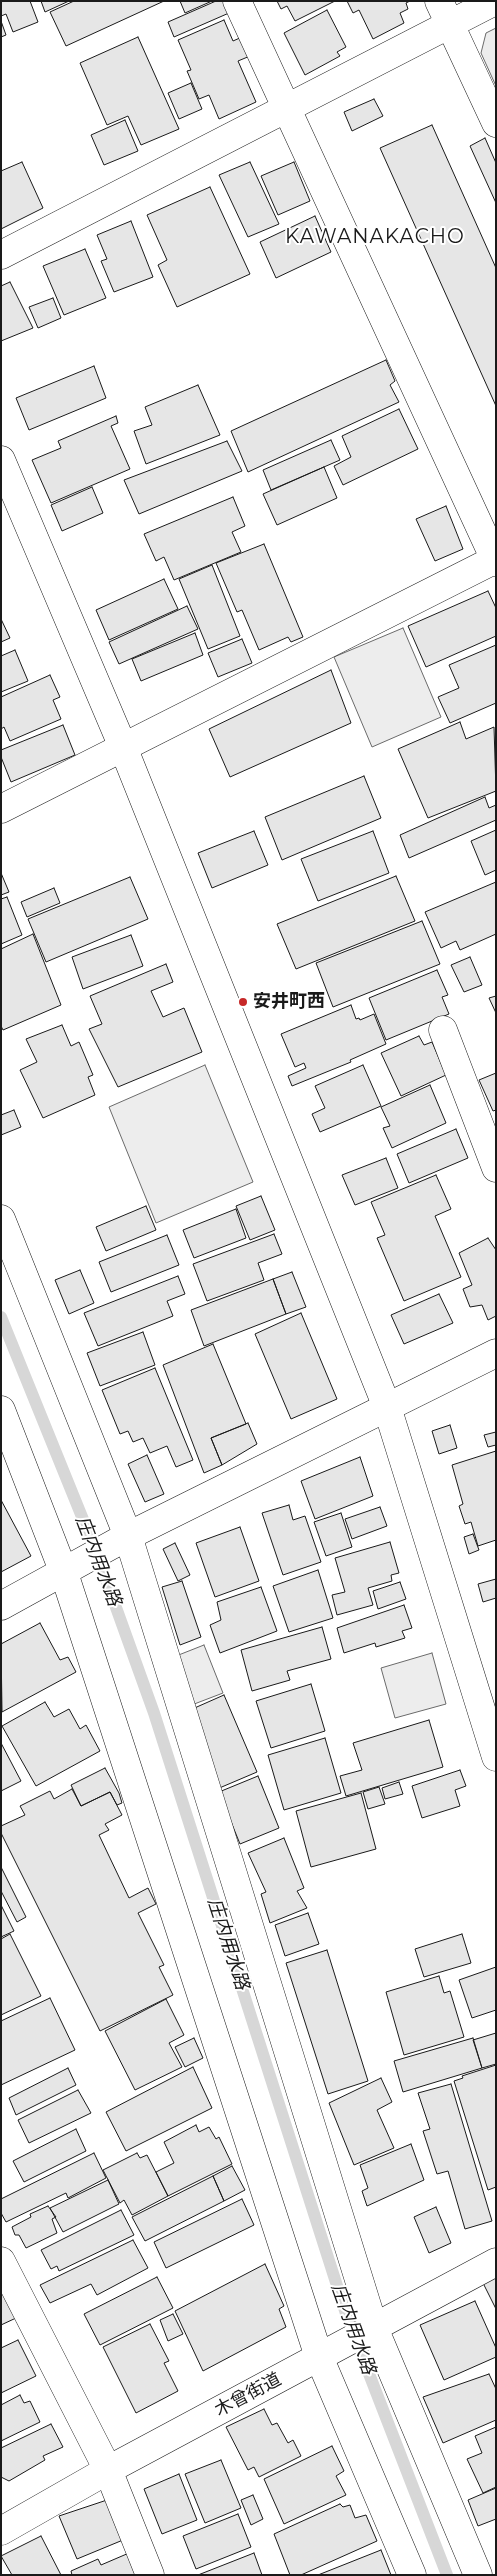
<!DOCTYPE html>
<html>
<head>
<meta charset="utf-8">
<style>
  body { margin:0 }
  #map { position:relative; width:497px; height:2576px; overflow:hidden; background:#fff; font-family:Montserrat,sans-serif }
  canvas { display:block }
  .frame { position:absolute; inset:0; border:2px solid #1a1a1a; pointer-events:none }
</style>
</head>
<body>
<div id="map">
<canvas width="497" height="2576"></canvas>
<div class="frame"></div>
</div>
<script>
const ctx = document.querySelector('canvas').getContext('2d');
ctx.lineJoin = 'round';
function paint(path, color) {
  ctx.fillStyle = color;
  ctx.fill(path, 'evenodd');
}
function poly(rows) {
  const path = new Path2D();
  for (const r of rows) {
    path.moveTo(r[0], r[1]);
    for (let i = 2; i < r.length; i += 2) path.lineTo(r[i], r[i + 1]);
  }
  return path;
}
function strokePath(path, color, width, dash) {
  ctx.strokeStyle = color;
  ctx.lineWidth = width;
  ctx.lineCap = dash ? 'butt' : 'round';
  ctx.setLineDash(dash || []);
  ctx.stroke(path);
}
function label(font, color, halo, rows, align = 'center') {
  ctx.font = font + ' Montserrat,"Noto Sans JP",sans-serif';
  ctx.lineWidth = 4;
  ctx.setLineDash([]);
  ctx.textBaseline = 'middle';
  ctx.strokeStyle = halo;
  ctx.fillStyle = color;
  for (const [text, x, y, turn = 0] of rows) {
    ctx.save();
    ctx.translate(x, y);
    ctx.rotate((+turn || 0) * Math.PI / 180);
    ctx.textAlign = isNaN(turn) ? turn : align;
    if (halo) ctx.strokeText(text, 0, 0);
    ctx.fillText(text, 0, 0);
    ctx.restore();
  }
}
const built = poly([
  [496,28,496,86,481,53,486,33,496,28],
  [403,628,441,717,372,747,334,657,403,628],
  [205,1065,253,1182,156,1223,109,1107,205,1065],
  [204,1645,223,1693,189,1706,171,1658,204,1645],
  [432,1653,446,1704,395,1718,381,1668,432,1653]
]);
const stream = poly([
  [1,1317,95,1549,154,1713,347,2317,447,2575]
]);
const building = poly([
  [1,1,30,1,38,22,13,32,6,14,1,16,1,1],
  [41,1,69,1,45,12,41,1],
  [74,1,164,1,66,46,50,12,74,1],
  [180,1,212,1,185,13,180,1],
  [216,1,224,1,229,13,174,37,168,22,216,1],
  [277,1,335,1,295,21,287,6,281,9,277,1],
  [347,1,410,1,406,3,408,9,400,13,404,23,373,39,359,10,353,13,347,1],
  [327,10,346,47,337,52,340,56,305,75,284,33,327,10],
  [224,20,233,41,242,37,250,56,238,61,256,102,219,119,209,95,199,99,187,71,191,70,178,40,224,20],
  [1,21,6,35,1,37,1,21],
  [138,37,179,129,141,145,128,116,107,125,80,63,138,37],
  [191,83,202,109,179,119,168,93,191,83],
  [374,99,383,116,352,131,344,112,374,99],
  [125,120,138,151,104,165,91,135,125,120],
  [432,125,496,268,496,406,380,148,432,125],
  [485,138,496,163,496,203,470,146,485,138],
  [22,162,43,208,1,229,1,171,22,162],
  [250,162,279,224,248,237,219,175,250,162],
  [294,162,310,201,278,215,261,176,294,162],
  [210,187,250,274,177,307,158,265,167,260,147,215,210,187],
  [315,216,331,252,276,278,260,242,315,216],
  [131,221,153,277,114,292,101,261,107,259,97,235,131,221],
  [85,249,106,298,64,315,43,266,85,249],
  [10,282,33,328,1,341,1,286,10,282],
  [53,298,61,318,38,328,29,307,53,298],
  [386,360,395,381,390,385,399,402,248,472,231,431,386,360],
  [94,366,106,398,29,430,16,398,94,366],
  [198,385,220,435,146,464,134,431,152,425,145,407,198,385],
  [399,409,418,449,343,485,334,466,351,457,342,436,399,409],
  [116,416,118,423,111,426,130,469,51,503,32,460,61,448,58,441,116,416],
  [331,440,340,460,271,490,263,470,331,440],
  [227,441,242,471,139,514,124,480,227,441],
  [324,467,337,498,277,525,263,494,324,467],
  [92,487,103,513,62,531,51,505,92,487],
  [233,497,245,526,232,532,241,552,174,580,164,557,156,561,144,534,233,497],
  [446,506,463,549,435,561,416,519,446,506],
  [264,544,303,637,291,642,288,637,259,650,242,610,237,612,216,563,264,544],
  [212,565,240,636,208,649,179,579,212,565],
  [164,579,178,609,109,640,96,610,164,579],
  [488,591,496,608,496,636,426,667,408,626,488,591],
  [187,606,198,629,119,664,109,642,187,606],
  [1,619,10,638,1,642,1,619],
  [195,633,203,655,141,681,132,659,195,633],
  [242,639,252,663,218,677,208,653,242,639],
  [496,645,496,703,450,723,438,697,459,688,449,665,496,645],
  [15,650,28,681,1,692,1,656,15,650],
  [331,670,351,723,230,777,209,729,331,670],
  [50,675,60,697,53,700,61,719,10,741,4,727,1,729,1,697,50,675],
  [460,722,466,739,494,727,496,791,428,818,398,749,460,722],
  [63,725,75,755,11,782,1,757,1,750,63,725],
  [364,776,381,818,282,860,265,817,364,776],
  [485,797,489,808,496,805,496,820,409,858,400,835,485,797],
  [496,830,496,870,485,875,471,841,496,830],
  [254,831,268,865,212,888,198,853,254,831],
  [373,831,389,873,318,901,301,859,373,831],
  [1,873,9,892,1,895,1,873],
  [396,876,415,921,296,969,277,924,396,876],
  [130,877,148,919,46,962,28,919,130,877],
  [496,882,496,934,460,950,456,941,441,948,425,912,496,882],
  [54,888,60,903,27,917,21,902,54,888],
  [7,897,22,935,1,944,1,899,7,897],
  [422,921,440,964,333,1007,316,963,422,921],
  [33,934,61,1005,3,1030,1,1026,1,949,33,934],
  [131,935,143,966,83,989,72,957,131,935],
  [470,957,482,985,464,992,451,965,470,957],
  [166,964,173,982,151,991,163,1017,184,1008,202,1052,118,1087,89,1029,102,1024,90,996,166,964],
  [437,970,448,995,442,997,449,1014,386,1040,369,998,437,970],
  [496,996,496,1013,489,998,496,996],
  [351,1005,356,1019,359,1018,360,1020,374,1014,386,1044,350,1060,351,1062,292,1086,288,1076,306,1068,304,1063,295,1067,281,1034,351,1005],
  [62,1025,71,1046,79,1042,93,1075,88,1077,95,1095,43,1118,20,1070,37,1062,26,1039,62,1025],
  [419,1036,424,1045,432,1042,446,1075,401,1096,381,1053,419,1036],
  [363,1065,381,1106,320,1132,312,1114,325,1108,315,1086,363,1065],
  [496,1073,496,1110,493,1111,479,1080,496,1073],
  [430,1085,446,1123,392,1148,383,1128,390,1126,381,1107,430,1085],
  [14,1110,21,1127,1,1135,1,1115,14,1110],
  [456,1129,468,1158,409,1183,397,1154,456,1129],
  [386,1158,398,1188,355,1205,342,1175,386,1158],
  [436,1175,451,1209,435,1216,461,1277,404,1301,377,1238,385,1235,371,1202,436,1175],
  [261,1196,275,1230,250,1240,236,1206,261,1196],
  [146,1206,156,1230,106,1251,96,1227,146,1206],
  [236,1209,246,1238,194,1258,183,1230,236,1209],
  [274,1234,282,1254,258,1263,264,1280,207,1301,193,1264,274,1234],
  [167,1235,179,1265,111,1292,99,1262,167,1235],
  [488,1238,496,1250,496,1316,488,1320,482,1305,470,1307,463,1289,472,1285,459,1253,488,1238],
  [80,1270,94,1303,69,1314,55,1280,80,1270],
  [292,1272,306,1307,286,1314,273,1279,292,1272],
  [178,1276,185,1294,167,1301,173,1316,98,1346,84,1313,178,1276],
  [273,1279,286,1314,204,1346,191,1310,273,1279],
  [439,1294,453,1323,404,1344,391,1315,439,1294],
  [301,1313,337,1399,291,1419,255,1334,301,1313],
  [143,1332,155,1365,100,1386,87,1353,143,1332],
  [213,1344,246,1424,211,1438,222,1465,204,1473,163,1365,213,1344],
  [155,1368,193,1460,176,1467,167,1446,150,1453,143,1438,133,1442,128,1431,120,1434,102,1390,155,1368],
  [248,1423,257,1444,222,1465,211,1438,248,1423],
  [450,1425,457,1448,439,1454,432,1431,450,1425],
  [496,1432,496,1445,488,1447,484,1435,496,1432],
  [496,1451,496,1540,478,1546,471,1522,465,1524,459,1506,463,1504,452,1465,496,1451],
  [147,1455,164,1494,145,1502,128,1464,147,1455],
  [360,1457,373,1496,315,1519,301,1481,360,1457],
  [1,1500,31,1556,1,1572,1,1500],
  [289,1505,293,1520,305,1516,321,1562,283,1575,262,1513,289,1505],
  [380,1507,387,1526,352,1539,345,1519,380,1507],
  [341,1513,352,1547,326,1556,314,1522,341,1513],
  [240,1527,259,1581,215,1597,196,1543,240,1527],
  [473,1534,479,1550,469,1554,464,1537,473,1534],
  [390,1542,399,1573,391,1575,392,1581,368,1588,373,1605,337,1615,332,1595,345,1592,335,1558,390,1542],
  [175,1543,190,1575,178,1581,163,1549,175,1543],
  [318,1570,333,1618,289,1632,273,1586,318,1570],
  [496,1579,496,1598,483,1602,478,1584,496,1579],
  [182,1581,201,1637,180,1645,162,1587,182,1581],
  [400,1582,406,1599,378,1609,373,1591,400,1582],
  [261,1587,277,1631,220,1653,210,1625,221,1620,217,1602,261,1587],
  [404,1605,412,1628,402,1631,405,1638,376,1647,375,1643,344,1653,337,1628,404,1605],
  [40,1623,60,1660,68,1657,76,1672,2,1712,1,1644,40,1623],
  [322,1627,331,1659,287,1671,290,1680,252,1691,241,1650,322,1627],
  [311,1684,325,1731,271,1748,256,1701,311,1684],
  [224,1695,257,1772,217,1789,190,1710,224,1695],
  [45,1702,54,1717,69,1709,80,1729,86,1725,100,1751,36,1786,2,1726,45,1702],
  [429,1720,443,1767,346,1796,340,1776,362,1770,353,1743,429,1720],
  [325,1738,341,1793,284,1810,268,1755,325,1738],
  [1,1743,21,1781,1,1791,1,1743],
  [105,1768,119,1793,122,1803,117,1805,110,1792,81,1806,71,1785,105,1768],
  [460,1770,466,1786,455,1790,460,1806,422,1818,412,1786,460,1770],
  [258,1776,279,1828,240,1844,219,1792,258,1776],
  [399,1782,403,1794,385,1799,382,1788,399,1782],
  [379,1787,385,1804,368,1809,363,1792,379,1787],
  [72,1789,81,1806,110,1792,122,1815,105,1824,109,1830,99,1835,129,1898,148,1888,156,1904,138,1913,164,1965,159,1967,173,1995,100,2031,1,1833,1,1826,25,1815,20,1806,50,1791,54,1799,72,1789],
  [361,1793,376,1849,311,1867,296,1811,361,1793],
  [284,1838,304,1888,297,1891,307,1908,270,1923,261,1894,266,1892,248,1853,284,1838],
  [1,1867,26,1917,17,1922,1,1891,1,1867],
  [1,1905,14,1931,1,1937,1,1905],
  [308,1913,319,1944,285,1956,275,1925,308,1913],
  [10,1934,41,1996,1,2015,1,1939,10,1934],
  [462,1934,471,1963,424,1977,415,1949,462,1934],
  [327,1950,368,2081,328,2094,286,1963,327,1950],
  [496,1967,496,2010,472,2018,459,1980,496,1967],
  [439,1976,444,1993,450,1991,464,2037,404,2055,386,1992,439,1976],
  [50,1998,75,2050,1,2085,1,2021,50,1998],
  [166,1999,184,2035,169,2043,182,2067,135,2090,105,2031,166,1999],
  [496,2033,496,2064,482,2068,473,2040,496,2033],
  [194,2038,203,2058,185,2067,175,2047,194,2038],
  [473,2038,482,2068,403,2092,394,2061,473,2038],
  [496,2065,496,2187,488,2190,454,2081,463,2078,462,2076,496,2065],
  [193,2067,212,2108,126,2151,106,2112,193,2067],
  [68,2068,76,2085,16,2115,9,2098,68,2068],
  [381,2078,392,2102,377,2110,394,2148,354,2165,329,2103,381,2078],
  [451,2084,492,2221,465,2229,448,2171,437,2174,423,2131,430,2129,418,2093,451,2084],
  [78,2090,91,2113,29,2143,18,2120,78,2090],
  [196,2125,199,2132,209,2127,216,2139,219,2137,232,2164,168,2196,156,2172,174,2163,164,2142,196,2125],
  [76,2129,86,2151,24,2182,13,2161,76,2129],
  [411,2144,424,2180,367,2206,362,2191,368,2188,360,2165,411,2144],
  [94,2153,106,2178,68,2198,66,2193,6,2222,1,2213,1,2199,94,2153],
  [137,2153,140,2158,147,2155,168,2196,132,2215,124,2200,120,2203,103,2170,137,2153],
  [232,2166,245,2190,224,2201,213,2176,232,2166],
  [213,2176,224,2201,145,2241,132,2217,213,2176],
  [108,2180,119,2204,63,2232,50,2208,108,2180],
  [242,2199,254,2225,166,2268,154,2242,242,2199],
  [48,2206,56,2217,52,2219,57,2233,26,2248,19,2235,15,2235,12,2227,31,2217,30,2214,48,2206],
  [436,2207,451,2243,429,2253,414,2217,436,2207],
  [121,2210,134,2235,59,2271,57,2266,51,2269,41,2250,121,2210],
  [133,2240,148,2268,97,2295,91,2284,50,2303,40,2285,133,2240],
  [265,2264,284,2306,279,2309,286,2327,203,2371,175,2311,265,2264],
  [157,2277,173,2308,100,2345,84,2314,157,2277],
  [496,2277,496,2309,483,2283,496,2277],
  [3,2292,16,2318,1,2325,1,2293,3,2292],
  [475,2301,496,2348,496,2357,444,2380,420,2325,475,2301],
  [173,2314,183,2334,168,2341,160,2320,173,2314],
  [150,2324,169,2361,164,2363,178,2391,136,2413,103,2347,150,2324],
  [18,2340,36,2376,1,2393,1,2348,18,2340],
  [489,2374,496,2389,496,2420,443,2443,423,2397,489,2374],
  [20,2395,24,2403,30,2401,40,2422,1,2441,1,2405,20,2395],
  [264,2409,272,2425,277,2423,288,2443,293,2440,301,2456,259,2477,254,2467,248,2470,226,2427,264,2409],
  [51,2424,63,2447,43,2456,45,2460,9,2481,1,2477,1,2448,51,2424],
  [496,2427,496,2487,483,2493,467,2459,482,2453,475,2436,496,2427],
  [332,2446,344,2471,336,2476,346,2495,284,2524,264,2479,332,2446],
  [221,2460,241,2508,205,2523,185,2474,221,2460],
  [179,2474,197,2520,162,2534,144,2489,179,2474],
  [496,2488,496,2519,478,2526,468,2500,496,2488],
  [253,2495,263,2519,251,2525,241,2500,253,2495],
  [107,2500,123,2540,77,2559,59,2516,107,2500],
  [340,2504,343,2507,350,2505,355,2518,366,2515,377,2541,301,2575,290,2575,274,2534,340,2504],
  [238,2514,251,2547,196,2569,183,2536,238,2514],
  [41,2536,61,2575,12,2575,1,2556,41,2536],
  [381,2550,391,2575,318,2575,381,2550],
  [129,2553,137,2575,72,2575,71,2571,98,2559,101,2565,129,2553],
  [254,2553,262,2575,198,2575,254,2553]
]);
const street = poly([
  [237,1,496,562],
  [439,1,496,123],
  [1,255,495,1],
  [1,809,496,559],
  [443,1030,496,1168],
  [1,1219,128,1536,374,2328,478,2575],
  [1,1410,64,1573,319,2357,412,2575],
  [1,1606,128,1536,496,1353],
  [1,2261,108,2470,150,2575],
  [1,2531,108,2470,496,2262]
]);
const secondary = poly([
  [1,460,123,747,387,1407,496,1757]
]);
const markers = [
  [243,1002,5,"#c62828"]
];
const poiNames = [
  ["安井町西",253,1002]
];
const streetNames = [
  ["木曾街道",248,2395,-28]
];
const waterNames = [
  ["庄内用水路",98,1561,69],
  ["庄内用水路",228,1944,72],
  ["庄内用水路",353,2329,70]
];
const quarterNames = [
  ["KAWANAKACHO",375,237]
];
paint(built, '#ededed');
strokePath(built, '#6a6a6a', 1);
strokePath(stream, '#d7d7d7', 12);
paint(building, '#e6e6e6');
strokePath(building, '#1a1a1a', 1);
strokePath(street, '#1a1a1a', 29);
strokePath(secondary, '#1a1a1a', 29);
strokePath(street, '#fff', 28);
strokePath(secondary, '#fff', 28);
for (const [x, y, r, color] of markers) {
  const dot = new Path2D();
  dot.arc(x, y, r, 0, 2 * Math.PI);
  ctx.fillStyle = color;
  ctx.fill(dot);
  strokePath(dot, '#fff', 2);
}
label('bold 18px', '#1a1a1a', '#fff', poiNames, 'left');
label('18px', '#1a1a1a', '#fff', streetNames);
label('italic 19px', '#1a1a1a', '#fff', waterNames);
ctx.letterSpacing = '1px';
label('20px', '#1a1a1a', '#fff', quarterNames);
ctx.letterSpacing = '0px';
</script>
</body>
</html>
